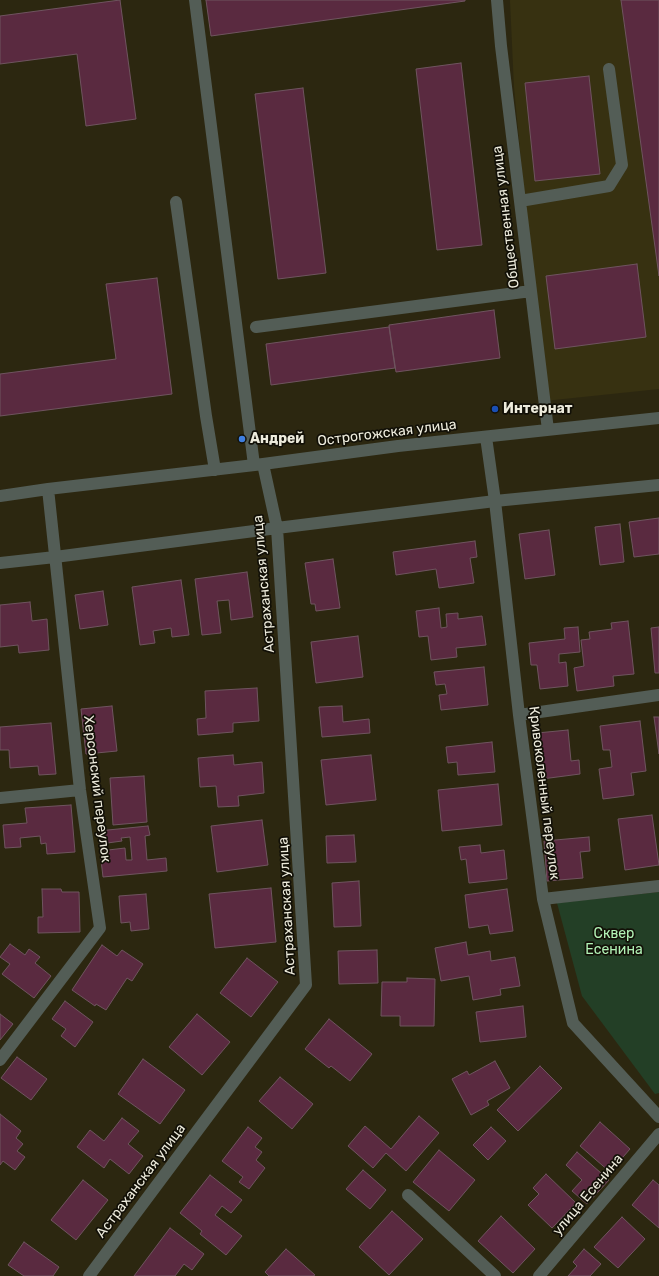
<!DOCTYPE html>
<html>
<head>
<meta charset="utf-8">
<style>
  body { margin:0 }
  canvas { display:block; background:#2c2710 }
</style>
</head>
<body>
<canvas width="659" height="1276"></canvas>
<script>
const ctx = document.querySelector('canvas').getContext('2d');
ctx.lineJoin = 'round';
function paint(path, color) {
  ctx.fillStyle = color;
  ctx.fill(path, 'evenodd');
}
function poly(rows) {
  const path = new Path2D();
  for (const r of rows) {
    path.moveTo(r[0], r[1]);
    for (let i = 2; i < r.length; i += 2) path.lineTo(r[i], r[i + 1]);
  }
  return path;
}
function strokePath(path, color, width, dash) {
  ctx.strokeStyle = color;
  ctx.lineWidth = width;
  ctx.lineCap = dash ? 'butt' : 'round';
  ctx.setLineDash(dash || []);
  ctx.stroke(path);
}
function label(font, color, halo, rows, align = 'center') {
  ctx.font = font + ' Rubik,sans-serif';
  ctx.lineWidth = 3.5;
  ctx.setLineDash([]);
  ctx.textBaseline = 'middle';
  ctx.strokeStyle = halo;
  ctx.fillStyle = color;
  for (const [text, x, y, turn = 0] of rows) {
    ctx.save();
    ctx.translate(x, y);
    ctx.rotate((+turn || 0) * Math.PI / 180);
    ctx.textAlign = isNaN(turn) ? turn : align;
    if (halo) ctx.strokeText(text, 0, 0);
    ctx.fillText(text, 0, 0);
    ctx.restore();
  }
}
const built = poly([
  [510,0,659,0,659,389,544,401,514,87]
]);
const green = poly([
  [659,892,659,1093,655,1094,582,996,557,903]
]);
const building = poly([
  [120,0,136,119,86,126,77,54,0,64,0,16,120,0],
  [206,0,465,0,465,1,211,36,206,0],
  [621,0,659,0,659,276,621,0],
  [461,63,482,245,437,250,416,69,461,63],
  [589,76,600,174,535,181,525,83,589,76],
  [303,88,326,273,278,279,255,94,303,88],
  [637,264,646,337,555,349,546,276,637,264],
  [157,278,172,394,0,416,0,374,116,359,106,284,157,278],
  [494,310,500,358,396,372,389,325,494,310],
  [389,327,395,368,271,385,266,344,389,327],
  [659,518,659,554,634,557,629,522,659,518],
  [620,524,624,562,600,565,595,527,620,524],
  [549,530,555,575,525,579,519,534,549,530],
  [475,541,477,557,470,558,474,583,439,588,436,569,396,575,393,552,475,541],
  [333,559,340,608,316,611,315,604,311,604,305,563,333,559],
  [247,572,253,617,231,620,229,600,217,601,221,633,202,635,195,579,247,572],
  [181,580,189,635,172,637,171,628,153,631,155,643,140,645,132,587,181,580],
  [103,591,108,625,80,629,75,595,103,591],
  [30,602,32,621,47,619,49,650,19,653,18,645,0,647,0,605,30,602],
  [439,608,441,628,447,627,446,614,458,613,458,619,482,616,486,645,456,648,457,657,431,660,428,636,419,637,416,611,439,608],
  [628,621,634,674,613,676,614,686,577,691,574,668,584,666,581,640,590,639,589,632,612,629,611,623,628,621],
  [578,627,580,652,559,654,559,663,566,662,568,686,540,689,537,665,531,665,529,643,565,639,564,628,578,627],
  [659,627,659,673,655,673,651,628,659,627],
  [358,636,363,677,316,683,311,642,358,636],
  [484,667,488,705,441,710,439,695,447,694,445,684,436,685,434,672,484,667],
  [257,688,259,721,233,723,233,732,198,735,197,719,206,718,205,691,257,688],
  [112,706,117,751,86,754,81,709,112,706],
  [342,706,343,722,369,719,370,733,322,737,319,707,342,706],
  [654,717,659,717,659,754,654,717],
  [640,721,646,771,631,773,634,795,603,799,599,769,612,767,610,750,603,750,600,726,640,721],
  [51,723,56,774,39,775,38,766,10,768,9,750,0,750,0,727,51,723],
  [568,730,571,761,579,760,580,774,542,779,537,733,568,730],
  [492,742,495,772,458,775,457,762,448,763,446,747,492,742],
  [233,755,234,765,262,762,264,793,238,796,239,806,218,807,216,786,200,787,198,758,233,755],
  [371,755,376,800,326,805,321,760,371,755],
  [144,776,147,822,113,825,110,778,144,776],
  [498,784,502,825,442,831,438,790,498,784],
  [71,805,75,852,47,854,46,843,41,844,40,836,20,838,21,847,5,848,3,825,27,823,25,808,71,805],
  [652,815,659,865,625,870,618,819,652,815],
  [262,820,268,865,217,872,211,826,262,820],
  [148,826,150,835,145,836,147,860,166,858,167,871,103,877,100,851,125,848,126,860,132,860,130,837,121,838,122,841,100,844,98,831,148,826],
  [354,835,356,862,327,863,326,836,354,835],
  [589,837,590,851,580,852,583,878,547,881,544,841,589,837],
  [480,845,481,853,504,850,507,879,469,883,466,859,461,860,459,847,480,845],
  [359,881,361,926,334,927,332,883,359,881],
  [271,888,276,942,215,948,209,894,271,888],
  [42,889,61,889,62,892,79,892,80,932,38,933,38,917,43,917,42,889],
  [507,889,513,931,490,934,488,925,469,928,465,895,507,889],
  [146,894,149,929,131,931,130,922,121,923,119,896,146,894],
  [466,942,468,955,490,951,491,961,515,957,520,986,500,989,501,995,473,1000,469,976,441,981,435,948,466,942],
  [10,944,25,955,29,949,40,957,35,963,51,976,34,998,2,974,10,964,0,957,10,944],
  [102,945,117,956,122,950,143,964,132,981,127,978,106,1010,96,1004,95,1006,72,990,102,945],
  [377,950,378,983,339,984,338,951,377,950],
  [247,958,278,982,251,1017,220,993,247,958],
  [407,978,435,979,434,1026,400,1026,400,1016,381,1016,382,982,407,982,407,978],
  [65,1001,93,1022,75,1047,61,1036,66,1029,52,1019,65,1001],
  [523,1006,526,1037,480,1042,476,1012,523,1006],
  [0,1014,13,1024,0,1040,0,1014],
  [197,1014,230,1042,202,1075,169,1047,197,1014],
  [329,1019,372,1054,350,1081,331,1066,329,1068,305,1049,329,1019],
  [17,1057,47,1079,31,1100,1,1078,17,1057],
  [143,1059,185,1090,160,1124,118,1094,143,1059],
  [495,1061,510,1088,487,1101,489,1105,471,1115,452,1079,467,1071,469,1075,495,1061],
  [540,1066,562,1088,518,1131,497,1110,540,1066],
  [280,1077,313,1104,292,1129,259,1101,280,1077],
  [0,1114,21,1131,16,1138,23,1144,17,1151,25,1157,15,1170,3,1161,0,1165,0,1114],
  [419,1116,439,1133,406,1171,386,1153,373,1168,348,1146,365,1126,391,1149,419,1116],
  [122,1118,139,1131,128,1144,143,1156,129,1174,110,1159,104,1168,77,1147,90,1130,104,1141,122,1118],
  [600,1122,630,1149,610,1172,580,1146,600,1122],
  [248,1127,262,1138,255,1147,262,1152,256,1160,265,1168,249,1189,239,1182,243,1177,222,1161,248,1127],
  [491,1127,506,1141,488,1160,473,1145,491,1127],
  [439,1150,475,1180,449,1211,413,1182,439,1150],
  [577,1152,609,1180,587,1204,572,1191,582,1180,566,1165,577,1152],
  [363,1170,386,1190,370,1209,346,1189,363,1170],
  [546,1174,576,1203,552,1228,528,1205,539,1194,533,1188,546,1174],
  [210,1175,242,1200,231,1213,222,1206,215,1215,242,1236,226,1255,200,1234,202,1231,180,1213,210,1175],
  [83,1180,108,1200,76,1240,51,1220,83,1180],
  [653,1180,659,1185,659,1228,632,1205,653,1180],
  [392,1211,423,1239,389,1275,359,1247,392,1211],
  [501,1216,535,1249,513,1273,478,1241,501,1216],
  [622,1217,645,1239,618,1268,594,1247,622,1217],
  [170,1228,204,1254,192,1270,184,1264,175,1276,134,1276,170,1228],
  [24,1242,59,1267,53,1276,24,1276,8,1265,24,1242],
  [286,1249,315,1275,313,1276,269,1276,265,1272,286,1249],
  [584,1249,601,1264,590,1276,568,1276,577,1266,573,1262,584,1249]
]);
const minor = poly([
  [195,0,254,465],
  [497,0,501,46,548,430],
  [520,201,609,186,622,165,609,69],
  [176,202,206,416,215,470],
  [256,327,531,291],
  [486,437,495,501,519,715,543,899,573,1023,659,1117],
  [0,496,48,489,263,464,398,446,659,418],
  [0,563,55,557,277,528,495,501,659,485],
  [519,715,659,695],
  [0,798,80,790],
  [543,899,659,886],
  [0,1060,100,928,80,790,48,489],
  [408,1195,495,1276],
  [89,1276,306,985,277,528,263,464],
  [539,1276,659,1134]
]);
const markers = [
  [495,409,4,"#1a4fb4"],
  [242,439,4,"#3f7fe0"]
];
const streetNames = [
  ["Общественная улица",506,217,-97],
  ["Острогожская улица",387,433,-7],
  ["Астраханская улица",264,584,-95],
  ["Херсонский переулок",97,789,83],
  ["Кривоколенный переулок",544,793,83],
  ["Астраханская улица",287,906,-93],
  ["Астраханская улица",141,1181,-53],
  ["улица Есенина",588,1195,-50]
];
const poiNames = [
  ["Интернат",503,409],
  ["Андрей",250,439]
];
const parkNames = [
  ["Сквер",614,934],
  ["Есенина",614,950]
];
paint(built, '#373111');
paint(green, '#233f26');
paint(building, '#5a2a40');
strokePath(building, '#6f545f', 1);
strokePath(minor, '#535d56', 12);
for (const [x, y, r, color] of markers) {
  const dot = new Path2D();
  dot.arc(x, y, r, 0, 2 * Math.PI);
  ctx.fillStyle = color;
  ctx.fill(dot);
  strokePath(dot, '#121007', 1.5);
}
label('14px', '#edebdc', '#121007', streetNames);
label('bold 14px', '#edebdc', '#121007', poiNames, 'left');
label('14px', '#b2f3b6', '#121007', parkNames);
</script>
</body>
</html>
